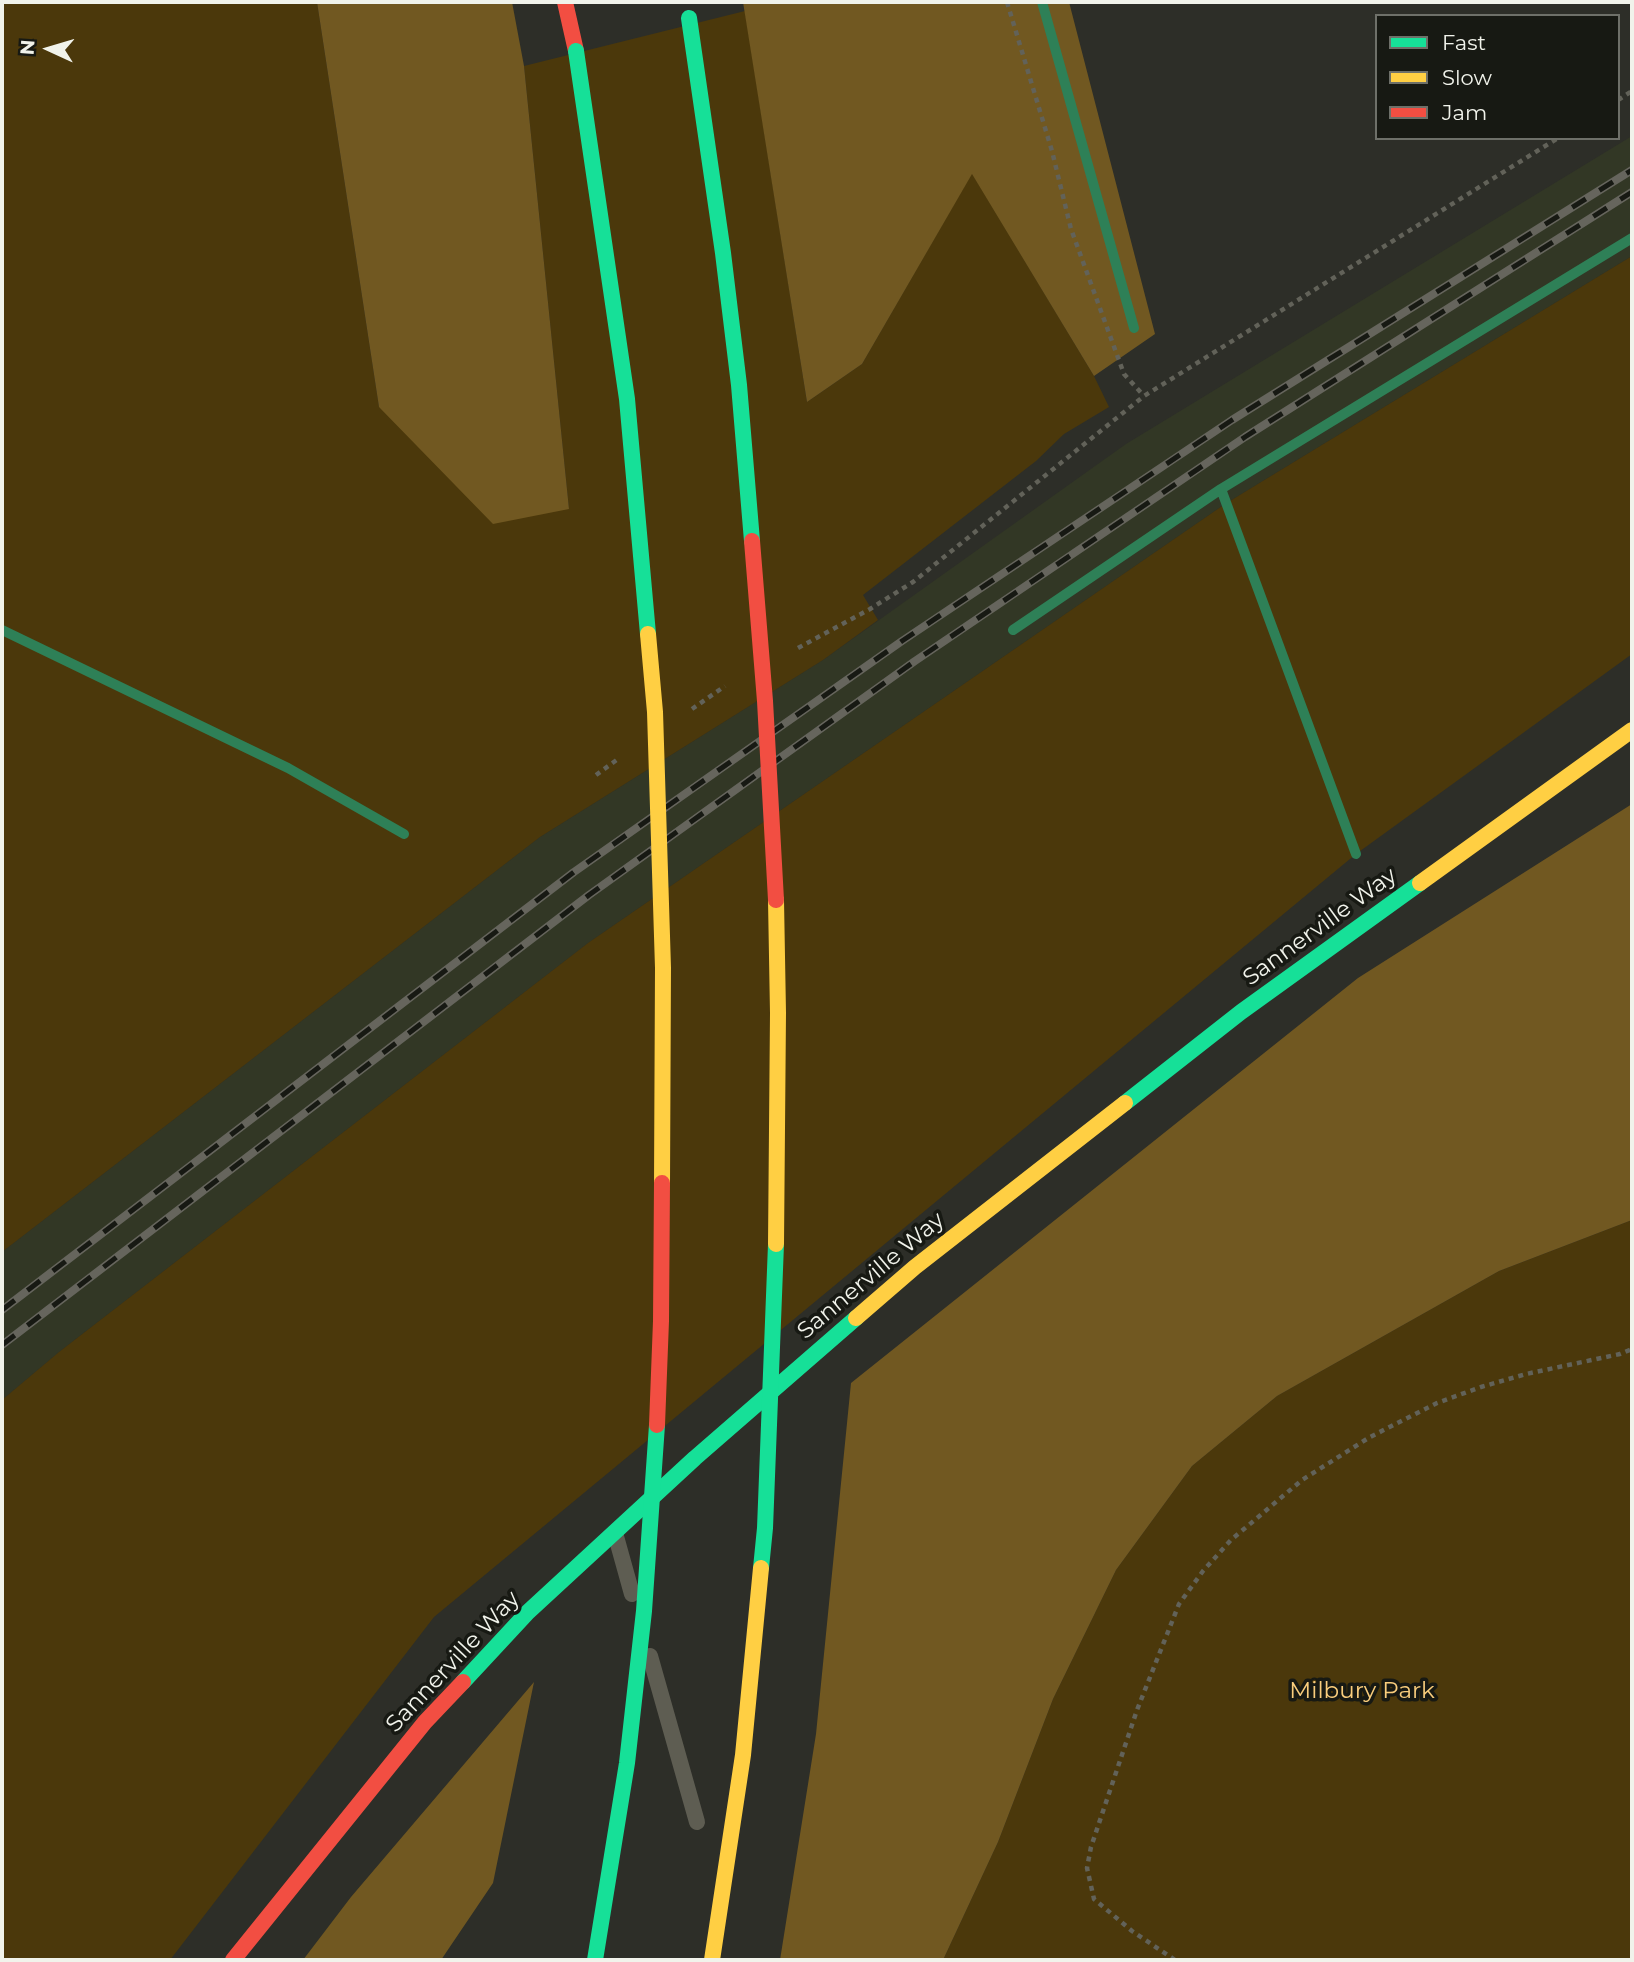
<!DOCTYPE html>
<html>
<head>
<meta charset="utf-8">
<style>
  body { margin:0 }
  #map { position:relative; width:1634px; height:1962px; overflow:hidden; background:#2d2e28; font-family:Montserrat,sans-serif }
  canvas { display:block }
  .frame { position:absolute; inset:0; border:4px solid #f1f3eb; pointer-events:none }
  .legend { position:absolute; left:1375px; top:14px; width:245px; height:126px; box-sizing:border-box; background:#171913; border:2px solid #6e7069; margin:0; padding:9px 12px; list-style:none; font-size:21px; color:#f1f3eb }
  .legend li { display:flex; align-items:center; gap:14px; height:35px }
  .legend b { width:35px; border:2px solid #6e7069 }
  .north { position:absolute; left:14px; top:14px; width:70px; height:70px; -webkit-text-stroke:5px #171913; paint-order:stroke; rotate:274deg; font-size:19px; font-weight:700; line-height:28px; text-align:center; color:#f1f3eb }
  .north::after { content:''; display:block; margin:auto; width:24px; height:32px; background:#f1f3eb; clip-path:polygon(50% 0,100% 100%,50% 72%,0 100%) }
</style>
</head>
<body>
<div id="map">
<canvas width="1634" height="1962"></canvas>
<div class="frame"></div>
<ul class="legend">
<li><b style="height:9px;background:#16e098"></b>Fast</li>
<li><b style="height:9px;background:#ffcf43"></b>Slow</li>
<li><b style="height:9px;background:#f24e42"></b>Jam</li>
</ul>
<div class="north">N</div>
</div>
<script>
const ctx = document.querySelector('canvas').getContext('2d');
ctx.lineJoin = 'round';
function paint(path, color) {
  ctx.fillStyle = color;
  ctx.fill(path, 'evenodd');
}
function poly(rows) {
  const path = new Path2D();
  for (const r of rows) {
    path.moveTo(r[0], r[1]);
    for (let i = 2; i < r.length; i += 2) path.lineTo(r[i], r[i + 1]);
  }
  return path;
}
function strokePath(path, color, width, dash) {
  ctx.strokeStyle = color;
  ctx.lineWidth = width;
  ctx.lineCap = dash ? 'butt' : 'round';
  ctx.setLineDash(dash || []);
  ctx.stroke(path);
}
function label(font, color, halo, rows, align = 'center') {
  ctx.font = font + ' Montserrat,sans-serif';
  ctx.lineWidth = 7;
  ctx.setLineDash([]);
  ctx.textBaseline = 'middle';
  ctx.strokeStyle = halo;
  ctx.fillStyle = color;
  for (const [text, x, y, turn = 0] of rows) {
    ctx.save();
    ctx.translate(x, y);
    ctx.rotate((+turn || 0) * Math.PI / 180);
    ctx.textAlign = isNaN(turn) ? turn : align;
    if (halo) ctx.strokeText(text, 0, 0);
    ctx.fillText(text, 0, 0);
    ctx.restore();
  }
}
const built = poly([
  [1632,136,1632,256,1225,504,588,943,59,1352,2,1400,2,1252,540,837,823,660,1126,444]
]);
const green = poly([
  [2,2,317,2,379,407,569,509,524,66,745,11,807,402,862,364,972,173,1094,376,1109,407,1064,434,1036,461,863,595,878,620,823,660,540,837,2,1252],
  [1632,256,1632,654,1356,854,434,1617,170,1960,2,1960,2,1400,59,1352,588,943,1225,504],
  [1632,1220,1632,1960,943,1960,998,1842,1053,1699,1116,1570,1192,1466,1277,1396,1499,1271]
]);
const forest = poly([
  [317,2,512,2,524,66,569,509,493,524,379,407],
  [743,2,1069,2,1155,334,1094,376,972,174,862,364,807,402],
  [1632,804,1632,1220,1499,1271,1277,1396,1192,1466,1116,1570,1053,1699,998,1842,943,1960,780,1960,816,1734,851,1383,1358,978],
  [534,1682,493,1883,441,1960,303,1960,351,1897]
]);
const stream = poly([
  [1042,2,1134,328],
  [1221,489,1356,854],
  [2,630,288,768,404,834],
  [1013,630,1221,489,1632,238]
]);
const path = poly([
  [1007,2,1052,151,1071,229,1124,374,1144,396],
  [1618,100,1632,91],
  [798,648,870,609,913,582,1144,396,1558,138],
  [692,709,725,686],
  [596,775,618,759],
  [1175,1960,1132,1931,1094,1899,1087,1868,1091,1847,1137,1710,1179,1604,1203,1571,1231,1540,1302,1480,1370,1437,1437,1403,1481,1387,1526,1374,1620,1354,1632,1349]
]);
const lane = poly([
  [615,1533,632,1594],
  [650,1656,697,1822]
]);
const fast = poly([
  [1125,1103,1241,1012,1420,883],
  [463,1682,528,1612,695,1458,856,1318]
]);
const slow = poly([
  [1420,883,1632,730],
  [856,1318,915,1267,1125,1103]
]);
const jam = poly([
  [565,2,576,51],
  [233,1960,425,1722,463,1682]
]);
const rail = poly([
  [2,1310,574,872,902,641,1232,420,1632,170],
  [2,1345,589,895,915,661,1245,437,1632,192]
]);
const fastBridge = poly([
  [689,18,723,253,739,385,752,541],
  [576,51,627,399,648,634],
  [761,1568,765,1528,776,1244],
  [595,1960,627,1763,644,1611,657,1425]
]);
const slowBridge = poly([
  [648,634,655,712,663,968,662,1183],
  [776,900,778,1013,776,1244],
  [712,1960,743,1755,761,1568]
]);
const jamBridge = poly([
  [752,541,765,701,776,900],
  [657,1425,661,1321,662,1183]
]);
const streetNames = [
  ["Sannerville Way",1320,927,-36],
  ["Sannerville Way",871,1276,-40],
  ["Sannerville Way",453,1662,-47]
];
const parkNames = [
  ["Milbury Park",1362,1691]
];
paint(built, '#323725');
paint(green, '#4b380b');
paint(forest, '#715821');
strokePath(stream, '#2e8057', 10);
strokePath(path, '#626259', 4.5, [5, 5]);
strokePath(lane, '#5e5d52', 16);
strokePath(fast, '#16e098', 16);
strokePath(slow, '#ffcf43', 16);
strokePath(jam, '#f24e42', 16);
strokePath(rail, '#66655d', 8);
strokePath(rail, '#171913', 5, [16]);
strokePath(fastBridge, '#16e098', 16);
strokePath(slowBridge, '#ffcf43', 16);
strokePath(jamBridge, '#f24e42', 16);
label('23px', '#f1f3eb', '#171913', streetNames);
label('23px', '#f9cd7c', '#171913', parkNames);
</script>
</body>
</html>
